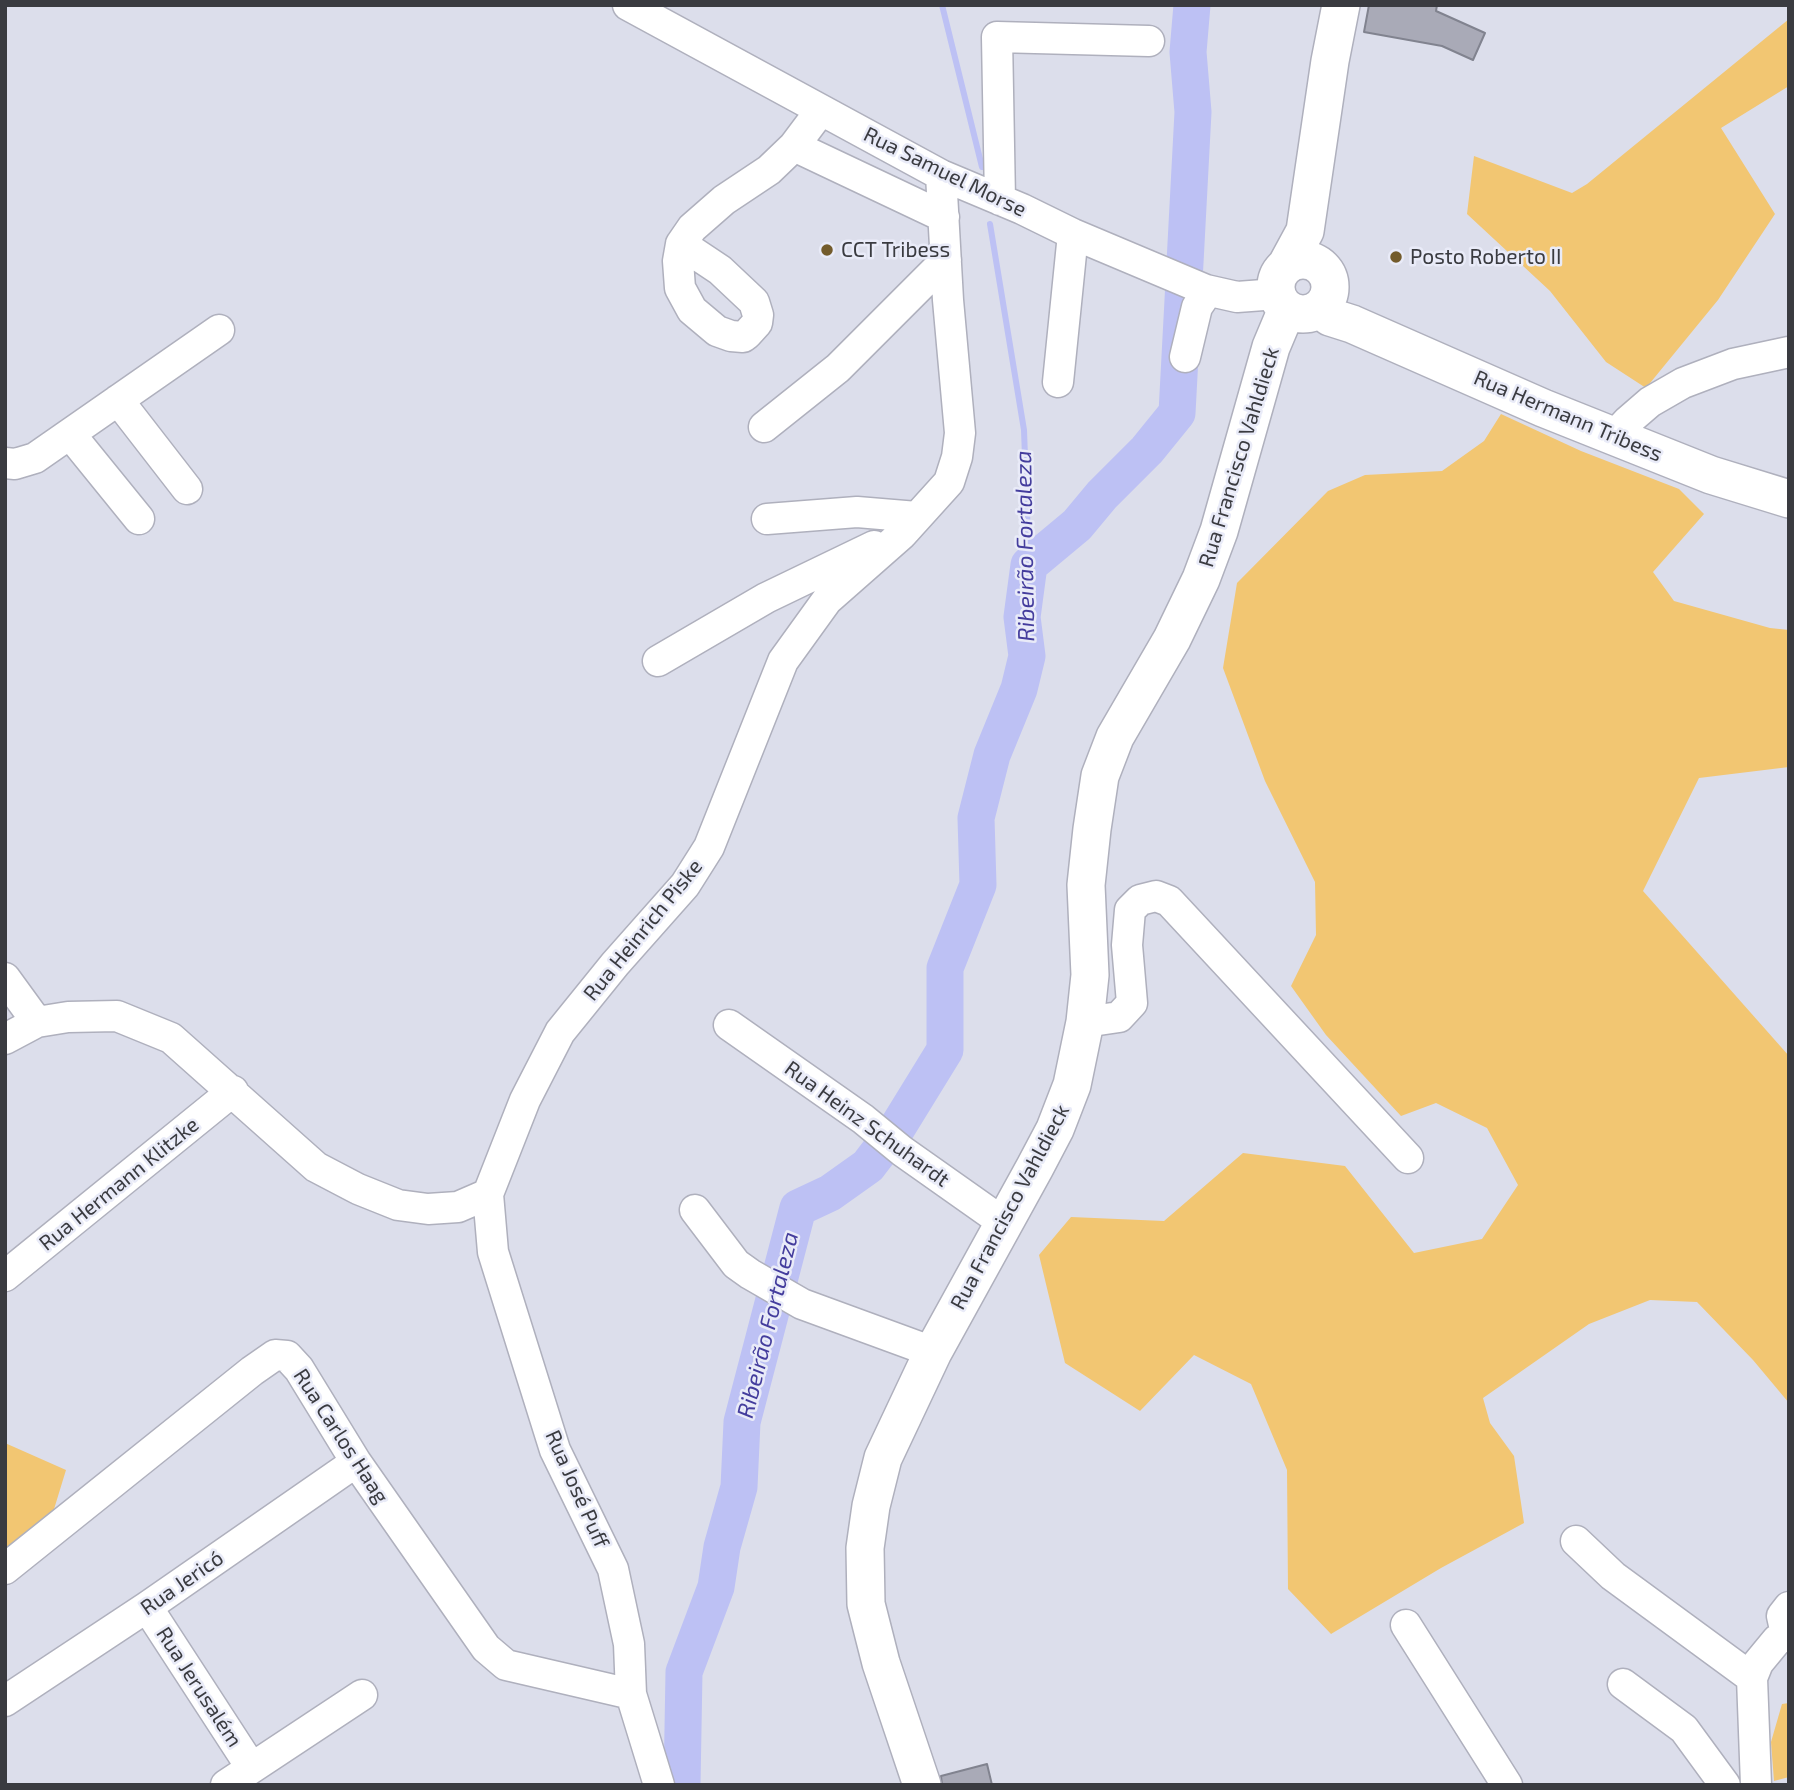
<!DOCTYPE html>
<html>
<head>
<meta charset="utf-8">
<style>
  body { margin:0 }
  #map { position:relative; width:1794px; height:1790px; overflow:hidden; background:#dcdeeb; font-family:"Exo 2",sans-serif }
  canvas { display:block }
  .frame { position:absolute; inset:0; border:7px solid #3a3b40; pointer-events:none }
</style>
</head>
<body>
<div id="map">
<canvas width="1794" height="1790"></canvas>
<div class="frame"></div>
</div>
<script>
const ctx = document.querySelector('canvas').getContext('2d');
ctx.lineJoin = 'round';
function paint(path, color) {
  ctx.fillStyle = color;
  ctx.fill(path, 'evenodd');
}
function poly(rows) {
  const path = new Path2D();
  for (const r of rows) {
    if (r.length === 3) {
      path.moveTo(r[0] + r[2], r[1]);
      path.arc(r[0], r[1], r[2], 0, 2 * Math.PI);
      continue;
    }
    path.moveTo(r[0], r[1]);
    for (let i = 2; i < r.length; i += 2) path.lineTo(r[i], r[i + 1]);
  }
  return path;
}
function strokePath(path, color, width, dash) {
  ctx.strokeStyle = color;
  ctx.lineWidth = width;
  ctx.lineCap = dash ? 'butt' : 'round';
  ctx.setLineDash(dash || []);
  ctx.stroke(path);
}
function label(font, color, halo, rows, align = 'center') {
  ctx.font = font + ' "Exo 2",sans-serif';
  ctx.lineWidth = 5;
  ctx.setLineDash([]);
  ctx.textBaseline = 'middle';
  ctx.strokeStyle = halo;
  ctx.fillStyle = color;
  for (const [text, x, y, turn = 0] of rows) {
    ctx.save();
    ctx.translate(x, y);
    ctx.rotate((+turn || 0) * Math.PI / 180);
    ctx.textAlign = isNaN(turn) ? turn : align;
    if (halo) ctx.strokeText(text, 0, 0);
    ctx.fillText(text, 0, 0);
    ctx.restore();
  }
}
const green = poly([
  [1789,19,1789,86,1721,128,1775,214,1718,300,1646,388,1606,362,1550,291,1467,214,1474,156,1572,193,1587,184],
  [1501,414,1581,451,1679,489,1704,514,1653,572,1674,601,1770,628,1789,630,1789,767,1699,778,1643,891,1789,1056,1789,1403,1753,1360,1697,1302,1650,1300,1589,1324,1483,1398,1490,1423,1514,1456,1524,1523,1441,1568,1331,1634,1288,1589,1287,1470,1251,1384,1194,1355,1140,1411,1065,1363,1039,1255,1071,1217,1164,1221,1243,1153,1345,1166,1414,1253,1482,1239,1518,1185,1487,1128,1436,1103,1401,1116,1326,1035,1291,986,1316,935,1315,882,1265,781,1223,668,1237,583,1328,491,1365,475,1442,471,1484,441],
  [5,1443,66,1470,47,1532,5,1574],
  [1789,1703,1789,1777,1774,1781,1771,1742,1782,1704]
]);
const stream = poly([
  [942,5,982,167],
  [990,224,1024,430,1029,565]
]);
const river = poly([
  [682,1785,684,1672,716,1587,722,1547,739,1487,742,1422,798,1208,830,1193,868,1166,897,1128,945,1050,945,968,978,885,976,818,992,755,1019,689,1027,656,1022,617,1029,565,1077,525,1102,495,1147,450,1177,413,1193,112,1188,52,1192,5]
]);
const building = poly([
  [1369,5,1437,5,1436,11,1485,33,1473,60,1442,46,1364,32,1369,5],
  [987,1764,992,1785,942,1785,941,1776,987,1764]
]);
const minor = poly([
  [628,5,941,175,1022,209,1073,234,1206,290,1237,297,1277,294],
  [794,146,944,217],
  [1000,200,997,37,1149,41],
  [681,244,720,270,754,302,758,315,757,323,747,334,743,337,731,336,717,331,692,310,680,288,678,261,681,244,692,228,724,200,769,170,794,146,821,110],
  [1185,357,1197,307,1208,291],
  [1058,382,1073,234],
  [118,400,187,489],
  [764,427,838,368,946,260],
  [70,434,139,519],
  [1614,436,1628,421,1650,402,1683,383,1733,364,1789,352],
  [5,463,15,464,35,458,219,330],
  [767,519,857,512,917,517],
  [658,661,766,598,874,546],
  [5,978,37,1022],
  [1085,1022,1119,1017,1132,1003,1127,945,1130,910,1140,900,1156,896,1169,901,1408,1158],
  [729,1025,863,1119,902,1151,1004,1223],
  [5,1039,37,1022,68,1017,117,1016,171,1038,316,1167,358,1189,398,1205,428,1209,458,1207,488,1194,525,1100,560,1032,615,964,685,885,709,847,783,661,827,600,902,534,949,482,957,457,960,433,948,300,941,175],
  [488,1194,493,1252,555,1450,613,1569,629,1644,631,1694,659,1785],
  [695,1210,736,1264,750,1274,802,1304,933,1352],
  [5,1276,233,1091],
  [1576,1541,1613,1576,1752,1678],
  [5,1569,252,1371,275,1355,287,1356,299,1369,356,1462,486,1648,506,1665,631,1694],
  [147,1607,251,1767],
  [1406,1625,1507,1785],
  [1786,1634,1782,1616,1789,1607],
  [1623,1684,1684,1729,1725,1785],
  [5,1701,147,1607,356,1462],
  [226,1785,362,1695],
  [1756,1785,1752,1678,1758,1663,1777,1640,1789,1634]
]);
const major = poly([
  [1303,287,27],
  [1286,266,1305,231,1330,61,1341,5],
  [1319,309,1330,317,1352,324,1543,408,1711,475,1789,499],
  [922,1785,881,1663,866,1604,865,1548,871,1506,883,1458,933,1352,1035,1167,1055,1129,1072,1085,1085,1022,1090,975,1086,885,1092,829,1100,776,1115,737,1172,639,1201,579,1219,531,1271,347,1287,309]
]);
const markers = [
  [827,250,7,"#735b2b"],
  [1396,257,7,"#735b2b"]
];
const streetNames = [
  ["Rua Samuel Morse",945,172,26],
  ["Rua Hermann Tribess",1568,416,23],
  ["Rua Francisco Vahldieck",1239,457,-73],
  ["Rua Heinrich Piske",643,930,-51],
  ["Rua Heinz Schuhardt",867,1124,36],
  ["Rua Hermann Klitzke",119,1184,-39],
  ["Rua Francisco Vahldieck",1010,1207,-62],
  ["Rua Carlos Haag",341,1436,57],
  ["Rua José Puff",577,1489,66],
  ["Rua Jericó",182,1583,-35],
  ["Rua Jerusalém",199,1687,57]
];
const poiNames = [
  ["CCT Tribess",841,250],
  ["Posto Roberto II",1410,257]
];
const waterNames = [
  ["Ribeirão Fortaleza",1025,546,-91],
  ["Ribeirão Fortaleza",768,1325,-76]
];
paint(green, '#f2c672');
strokePath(stream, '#bdc1f4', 6);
strokePath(river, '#bdc1f4', 37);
paint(building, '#a9aab7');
strokePath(building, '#81838f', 2);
strokePath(minor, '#afb0bd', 33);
strokePath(major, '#afb0bd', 40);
strokePath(minor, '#fff', 30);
strokePath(major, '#fff', 37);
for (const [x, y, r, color] of markers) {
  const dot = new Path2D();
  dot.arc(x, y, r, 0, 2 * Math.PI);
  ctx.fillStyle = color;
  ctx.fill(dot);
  strokePath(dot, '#e9ebf8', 2.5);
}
label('21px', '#3a3b40', '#e9ebf8', streetNames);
label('21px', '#3a3b40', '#e9ebf8', poiNames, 'left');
label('italic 23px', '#443d9d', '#e9ebf8', waterNames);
</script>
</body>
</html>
